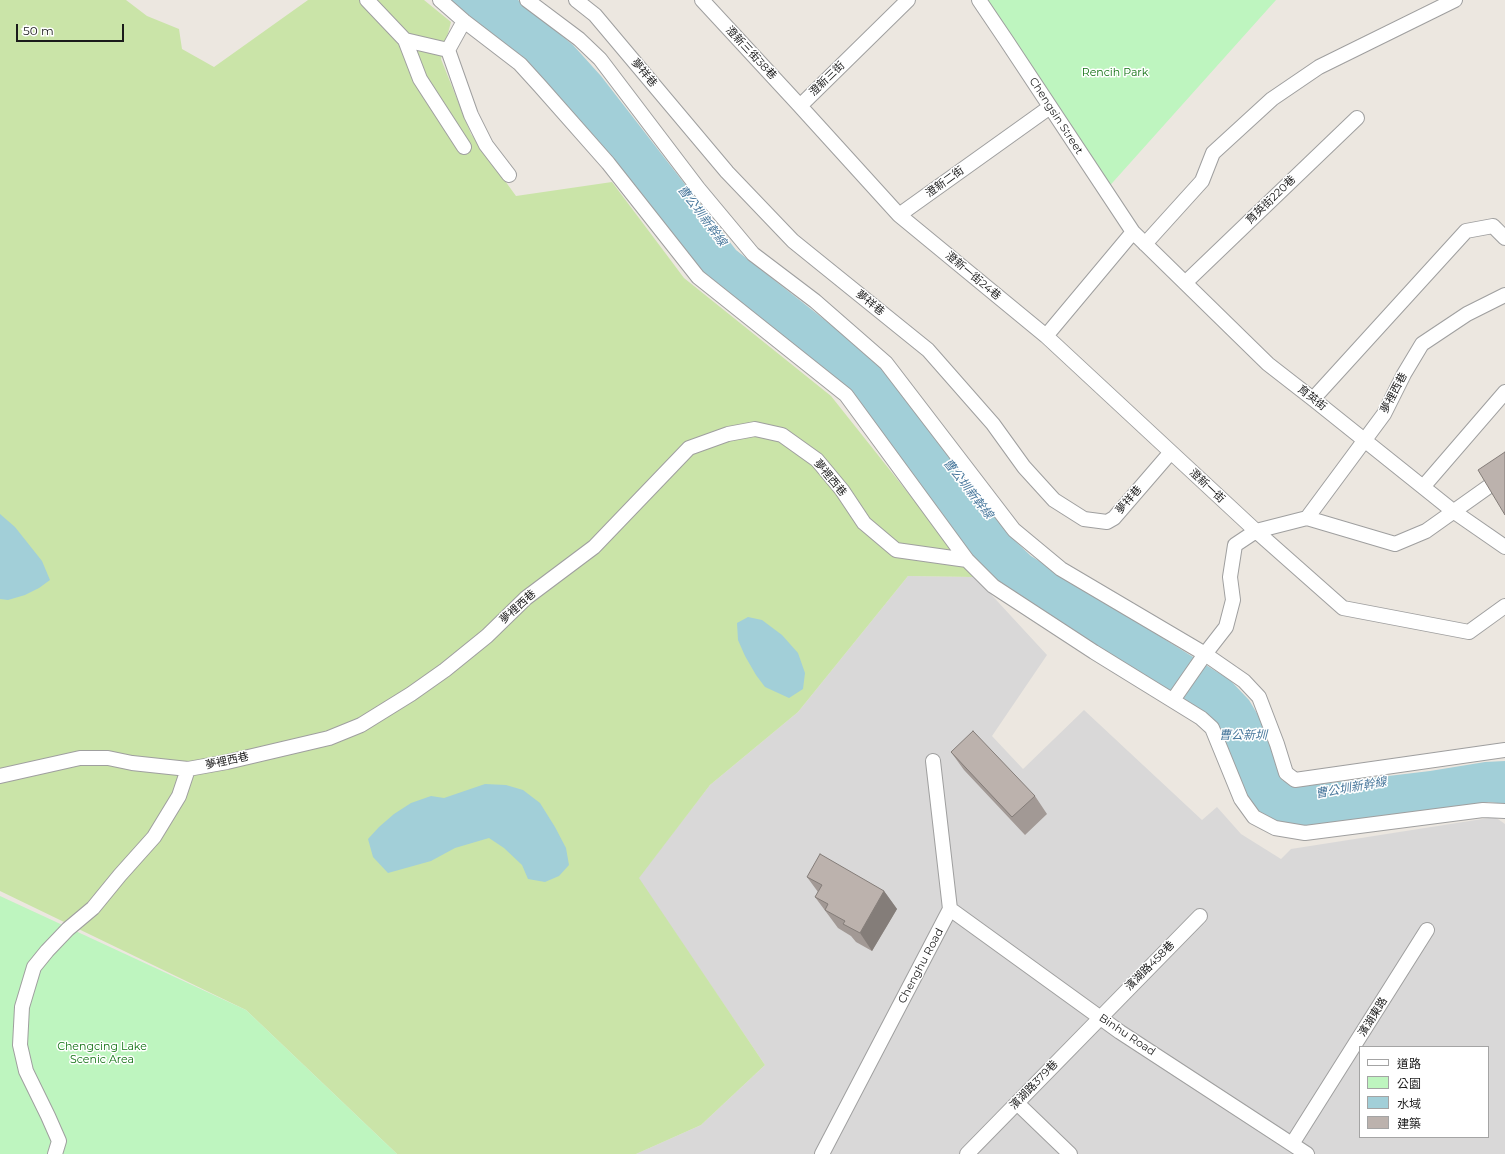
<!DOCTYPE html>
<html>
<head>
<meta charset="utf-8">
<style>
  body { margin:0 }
  #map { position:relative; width:1505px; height:1154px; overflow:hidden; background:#ece7e0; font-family:Montserrat,"Noto Sans TC",sans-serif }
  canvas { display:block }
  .legend { position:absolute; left:1359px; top:1046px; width:130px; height:92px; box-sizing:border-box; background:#fff; border:1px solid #a4a4a4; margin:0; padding:5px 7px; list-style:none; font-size:12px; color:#1b1b1b }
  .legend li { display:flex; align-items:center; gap:8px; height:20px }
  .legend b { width:20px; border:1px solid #a4a4a4 }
  .scale { position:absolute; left:16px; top:24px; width:108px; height:18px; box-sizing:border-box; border:2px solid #1b1b1b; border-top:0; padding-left:5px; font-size:12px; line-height:14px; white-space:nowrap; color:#1b1b1b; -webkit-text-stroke:3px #fff; paint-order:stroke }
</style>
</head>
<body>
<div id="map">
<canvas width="1505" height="1154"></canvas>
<ul class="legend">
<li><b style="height:5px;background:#fff"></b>道路</li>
<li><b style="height:11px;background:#bef5bf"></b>公園</li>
<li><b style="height:11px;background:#a2cfd8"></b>水域</li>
<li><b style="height:11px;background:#bcb2ad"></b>建築</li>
</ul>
<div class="scale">50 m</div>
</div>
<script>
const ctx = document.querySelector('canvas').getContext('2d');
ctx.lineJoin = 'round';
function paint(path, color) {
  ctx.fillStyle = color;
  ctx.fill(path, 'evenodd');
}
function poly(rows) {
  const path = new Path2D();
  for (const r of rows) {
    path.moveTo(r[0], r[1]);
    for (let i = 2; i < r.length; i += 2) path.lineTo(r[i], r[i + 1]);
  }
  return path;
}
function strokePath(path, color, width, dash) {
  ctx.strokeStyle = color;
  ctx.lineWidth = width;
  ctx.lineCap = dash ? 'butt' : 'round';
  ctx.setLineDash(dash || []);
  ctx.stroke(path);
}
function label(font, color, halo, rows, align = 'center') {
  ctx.font = font + ' Montserrat,"Noto Sans TC",sans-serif';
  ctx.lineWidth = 3;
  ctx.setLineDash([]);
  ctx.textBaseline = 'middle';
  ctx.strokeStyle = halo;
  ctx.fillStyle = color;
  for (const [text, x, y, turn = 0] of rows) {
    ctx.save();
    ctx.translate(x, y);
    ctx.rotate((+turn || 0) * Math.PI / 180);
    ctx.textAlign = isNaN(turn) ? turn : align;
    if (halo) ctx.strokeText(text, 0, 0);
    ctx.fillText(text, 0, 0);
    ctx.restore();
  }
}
const residential = poly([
  [908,576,975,577,1047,655,992,736,1023,769,1084,710,1202,820,1217,807,1241,834,1281,859,1291,849,1495,817,1505,824,1505,1154,636,1154,701,1125,765,1065,638,878,710,785,798,712],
  [1360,1047,1488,1047,1488,1137,1360,1137]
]);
const grass = poly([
  [0,0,126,0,147,16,179,29,182,49,214,67,308,0,424,0,451,22,441,59,471,134,516,196,612,182,684,278,831,396,975,577,908,576,798,712,710,785,639,878,765,1065,701,1125,636,1154,397,1154,246,1010,0,891]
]);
const park = poly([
  [978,0,1276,0,1105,191],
  [0,896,246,1010,397,1154,0,1154]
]);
const water = poly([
  [447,0,518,0,573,45,601,76,736,250,844,335,873,359,891,378,1010,536,1031,556,1230,680,1249,700,1265,727,1282,780,1296,787,1430,771,1485,762,1505,761,1505,804,1489,802,1305,829,1276,824,1257,815,1244,799,1212,724,998,586,969,555,858,401,700,276,574,117],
  [0,514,15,527,42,561,50,580,39,588,25,595,8,600,0,599],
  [748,617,762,620,782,635,798,653,805,673,803,689,789,698,765,687,756,675,745,656,738,640,737,623],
  [485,784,506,785,523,790,540,803,555,827,566,848,569,865,559,876,545,882,528,879,522,865,504,848,489,838,455,848,431,861,388,873,373,857,368,839,379,827,394,814,411,803,431,796,444,798]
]);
const minor = poly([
  [367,0,405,40,448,50],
  [440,0,464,21,520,64,540,86,608,163,698,277,846,395,967,560,993,586,1094,652,1201,718,1212,728,1241,799,1254,817,1275,828,1305,833,1483,810,1505,811],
  [527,0,579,39,600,59,698,188,753,254,815,301,886,363,1014,530,1061,569,1205,654,1244,681,1259,697,1277,744,1286,773,1295,780,1505,750],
  [576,0,595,15,727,172,793,241,928,350,993,424,1024,467,1054,500,1084,519,1107,522,1114,518,1171,452],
  [702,0,800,106],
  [908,0,800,106,899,215,1050,107],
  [979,0,1006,40,1133,232,1268,364,1313,399,1453,511,1505,547],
  [464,21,448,50,471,115,486,145,509,175],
  [405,40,420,79,464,147],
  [899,215,1046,336],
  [1133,232,1046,336,1256,531,1343,608,1469,632,1505,606],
  [1145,244,1202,181,1213,153,1272,99,1319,67,1455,0],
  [1185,283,1357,118],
  [1313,399,1466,231,1493,226,1505,238],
  [1423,487,1505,392],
  [1307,518,1384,414,1404,374,1422,344,1467,314,1505,295],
  [1173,700,1205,654,1226,627,1233,600,1230,577,1235,545,1256,531,1307,518,1395,544,1426,531,1505,475],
  [0,776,80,758,108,758,132,763,188,769,227,762,329,738,361,725,411,694,445,670,487,636,526,598,594,547,689,448,728,434,755,429,782,435,817,460,842,490,864,523,896,550,967,560],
  [950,909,1120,1032,1307,1154],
  [1017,1103,1070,1154],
  [1292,1144,1427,930],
  [55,1154,59,1141,48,1116,26,1071,20,1045,22,1007,34,967,47,951,68,929,93,908,120,875,154,837,179,796,188,769],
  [822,1154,950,909,933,761],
  [967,1154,1200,916]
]);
const wall = poly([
  [951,752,1035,796,1047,814,1025,835,964,770],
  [807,877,884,891,897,909,872,951,856,942,851,936,838,928,815,897,818,892]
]);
const shadedWall = poly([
  [884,891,897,909,872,951,860,933]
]);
const building = poly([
  [1505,452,1505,515,1478,470,1505,452],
  [973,731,1035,796,1012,817,951,752,973,731],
  [820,854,884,891,860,933,843,924,845,921,825,910,828,904,815,897,822,885,807,877,820,854]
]);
const streetNames = [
  ["澄新三街38巷",751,53,47],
  ["夢祥巷",644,73,50],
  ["澄新三街",827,79,-44],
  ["Chengsin Street",1056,116,57],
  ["澄新二街",945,182,-36],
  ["育英街220巷",1271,200,-44],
  ["澄新一街24巷",973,276,40],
  ["夢祥巷",870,303,39],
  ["夢裡西巷",1394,393,-62],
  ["育英街",1312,398,38],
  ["夢裡西巷",830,478,50],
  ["澄新一街",1207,486,43],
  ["夢祥巷",1129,500,-49],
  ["夢裡西巷",518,607,-42],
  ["夢裡西巷",227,761,-12],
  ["Chenghu Road",921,966,-62],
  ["濱湖路458巷",1150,966,-45],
  ["濱湖東路",1373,1017,-58],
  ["Binhu Road",1127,1035,34],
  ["濱湖路379巷",1034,1085,-46]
];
const parkNames = [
  ["Rencih Park",1115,73],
  ["Chengcing Lake",102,1047],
  ["Scenic Area",102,1060]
];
const waterNames = [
  ["曹公圳新幹線",702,216,53],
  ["曹公圳新幹線",968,489,52],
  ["曹公新圳",1243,735],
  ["曹公圳新幹線",1351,788,-10]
];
paint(residential, '#d9d8d8');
paint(grass, '#cae4a8');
paint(park, '#bef5bf');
paint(water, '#a2cfd8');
strokePath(minor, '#9f9f9f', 16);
strokePath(minor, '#fff', 14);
paint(wall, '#a29995');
paint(shadedWall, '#847d79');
paint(building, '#bcb2ad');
strokePath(building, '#847d79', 1);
label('11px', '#1b1b1b', '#fff', streetNames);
label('11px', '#107112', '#fff', parkNames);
label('italic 12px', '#4a799d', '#fff', waterNames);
</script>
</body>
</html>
